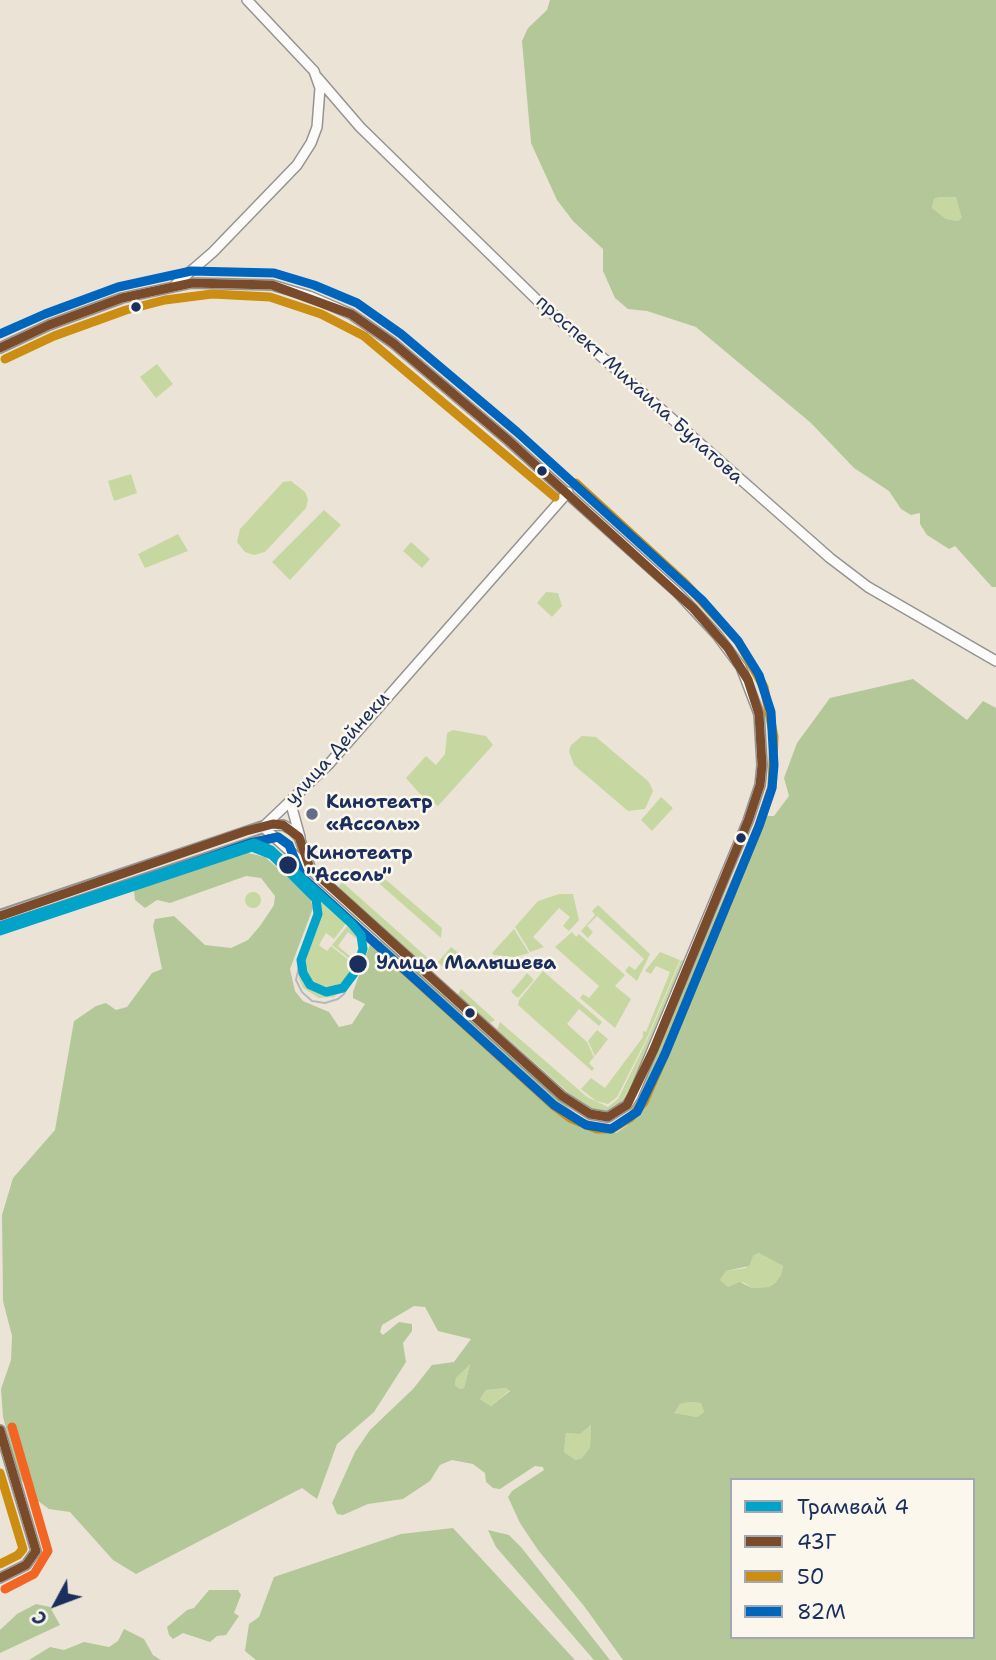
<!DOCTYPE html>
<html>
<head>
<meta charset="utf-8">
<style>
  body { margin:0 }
  #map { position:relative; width:996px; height:1660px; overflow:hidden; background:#ebe4d6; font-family:"Shantell Sans",sans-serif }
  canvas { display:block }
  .legend { position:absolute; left:730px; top:1478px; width:245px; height:161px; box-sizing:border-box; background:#fbf7ec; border:2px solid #a1a7b3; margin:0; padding:9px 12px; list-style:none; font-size:21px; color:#1b2f5e }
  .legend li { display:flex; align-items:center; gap:14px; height:35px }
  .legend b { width:35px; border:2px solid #a1a7b3 }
  .north { position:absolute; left:21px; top:1569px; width:70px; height:70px; -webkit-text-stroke:5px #fbf7ec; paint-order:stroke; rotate:229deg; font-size:19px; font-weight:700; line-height:28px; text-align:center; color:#1b2f5e }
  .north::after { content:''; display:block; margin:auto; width:24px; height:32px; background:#1b2f5e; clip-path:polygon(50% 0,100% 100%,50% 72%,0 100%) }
</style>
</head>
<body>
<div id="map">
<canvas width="996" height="1660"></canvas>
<ul class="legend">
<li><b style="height:9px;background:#01a3c8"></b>Трамвай 4</li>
<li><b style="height:9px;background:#7a4b2a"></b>43Г</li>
<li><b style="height:9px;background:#cb8e13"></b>50</li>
<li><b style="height:9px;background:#0065bd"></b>82М</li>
</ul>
<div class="north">С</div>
</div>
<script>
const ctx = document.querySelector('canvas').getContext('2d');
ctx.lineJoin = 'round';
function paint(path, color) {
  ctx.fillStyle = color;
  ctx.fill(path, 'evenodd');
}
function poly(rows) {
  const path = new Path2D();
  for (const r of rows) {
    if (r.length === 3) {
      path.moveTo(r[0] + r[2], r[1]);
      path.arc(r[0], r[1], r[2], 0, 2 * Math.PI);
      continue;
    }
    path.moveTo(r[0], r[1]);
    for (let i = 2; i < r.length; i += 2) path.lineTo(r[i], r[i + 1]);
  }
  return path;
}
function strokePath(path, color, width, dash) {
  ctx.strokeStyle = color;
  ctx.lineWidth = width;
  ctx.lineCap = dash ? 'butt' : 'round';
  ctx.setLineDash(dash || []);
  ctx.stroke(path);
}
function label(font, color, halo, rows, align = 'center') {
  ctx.font = font + ' "Shantell Sans",sans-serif';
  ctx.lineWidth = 5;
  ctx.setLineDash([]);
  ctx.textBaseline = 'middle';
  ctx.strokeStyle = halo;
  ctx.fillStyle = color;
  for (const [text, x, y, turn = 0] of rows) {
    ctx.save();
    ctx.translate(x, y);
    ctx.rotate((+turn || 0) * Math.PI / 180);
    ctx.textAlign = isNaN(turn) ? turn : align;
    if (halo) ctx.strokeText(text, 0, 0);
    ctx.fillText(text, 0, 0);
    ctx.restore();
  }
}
const green = poly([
  [939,197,956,197,963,218,958,221,946,219,932,208,934,199],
  [157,364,173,384,156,398,140,377],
  [131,474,137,493,114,501,108,481],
  [291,481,305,492,308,499,306,508,265,552,254,555,245,552,237,542,240,529,283,482],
  [324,510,341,525,290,580,272,562],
  [178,534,188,551,145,568,138,554],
  [411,542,430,559,422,568,403,551],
  [546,592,558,593,562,606,552,617,537,603],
  [453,730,486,736,493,745,438,806,419,793,406,778,426,756,436,765,445,754,447,733],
  [582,736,596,737,649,782,653,791,645,809,628,811,574,765,569,751,571,745],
  [661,797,673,808,652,831,641,820],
  [378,873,442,928,441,938,373,878],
  [342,882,438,967,428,970,337,889],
  [253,900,8],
  [559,894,573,894,579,920,569,931,563,926,570,917,559,908,533,937,544,947,530,952,515,927,538,901],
  [317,895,347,922,334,939,326,933,319,945,327,951,331,946,355,965,346,981,332,989,314,984,302,971,301,963,321,915],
  [598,905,650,954,637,981,625,971,629,966,635,970,644,959,597,916,587,926,593,932,588,938,581,931,595,915,592,911],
  [349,924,361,935,362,943,348,932,338,946,351,957,360,955,356,964,332,945],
  [514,929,529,953,514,957,494,955,492,953],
  [572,932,576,937,579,934,625,975,615,986,631,999,615,1028,580,998,583,994,589,998,599,986,555,947],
  [451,947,461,955,447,971,438,962],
  [660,952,680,960,646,1040,617,1097,608,1104,596,1101,581,1089,591,1078,605,1088,643,1037,643,1031,646,1032,670,972,656,966,651,974,645,971],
  [681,960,684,961,677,979,628,1092,619,1105,608,1111,592,1109,579,1102,497,1029,500,1022,587,1097,608,1107,618,1099,647,1040],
  [298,962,304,979,322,992,336,992,349,982,334,997,319,998,303,988,299,979],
  [543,971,602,1022,599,1026,579,1009,567,1024,587,1042,594,1057,589,1063,594,1068,592,1071,518,1005,519,1000],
  [527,973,534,980,518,998,511,992],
  [461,989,495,1020,490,1023,458,995],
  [597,1030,608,1039,595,1056,588,1041],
  [759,1253,783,1266,781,1275,775,1283,769,1287,752,1288,743,1282,728,1287,720,1280,726,1271,746,1268,753,1256],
  [470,1363,464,1388,460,1389,455,1385,456,1378],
  [506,1388,510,1390,491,1406,480,1399,486,1390],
  [690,1402,701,1403,704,1412,697,1417,673,1413,680,1404],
  [591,1425,590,1447,582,1458,576,1460,564,1452,566,1433,580,1434]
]);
const forest = poly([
  [550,0,996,0,996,587,992,587,955,546,949,549,927,535,920,524,920,513,911,515,901,509,889,491,854,468,811,423,696,327,647,311,628,309,615,298,603,271,603,249,573,221,557,200,531,143,522,41,528,28,547,10],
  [939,197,956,197,962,218,958,221,946,219,932,208,934,199],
  [913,679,967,720,983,701,996,708,996,1660,623,1660,584,1606,538,1550,520,1523,508,1497,512,1491,544,1470,543,1467,535,1466,500,1489,493,1488,486,1482,485,1473,473,1464,452,1460,440,1465,430,1481,403,1499,368,1504,343,1515,337,1514,332,1503,355,1452,370,1430,413,1389,432,1365,454,1362,471,1339,438,1331,425,1307,414,1306,382,1325,380,1332,383,1335,399,1322,412,1324,412,1331,403,1343,406,1362,374,1412,337,1444,317,1499,302,1488,136,1574,113,1560,70,1512,49,1509,34,1498,20,1478,3,1417,1,1389,11,1360,12,1336,3,1301,2,1215,13,1178,55,1130,74,1021,96,1006,106,1003,116,1010,127,1007,152,973,162,969,153,926,155,919,174,916,205,945,231,948,248,940,260,926,274,905,275,896,261,878,246,876,170,903,157,900,145,908,135,900,134,890,244,852,265,857,310,897,313,908,290,969,295,991,303,1001,329,1012,339,1027,352,1024,365,1004,353,998,353,992,371,942,381,941,580,1118,616,1133,628,1125,634,1102,759,816,774,816,789,796,784,778,797,743,830,698],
  [759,1253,783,1266,781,1275,775,1283,769,1287,752,1288,740,1282,728,1287,720,1280,726,1271,749,1266,753,1256],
  [470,1364,464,1388,460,1389,455,1385,456,1378],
  [506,1388,510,1391,491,1406,480,1399,486,1390],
  [690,1402,701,1403,704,1412,697,1417,674,1413,680,1404],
  [591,1425,590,1447,582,1458,576,1460,564,1452,566,1433,580,1434],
  [732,1480,973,1480,973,1637,732,1637],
  [453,1528,575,1660,256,1660,245,1651,249,1624,259,1617,274,1577,401,1534],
  [488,1530,509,1535,521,1547,610,1660,594,1660,496,1547],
  [209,1590,238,1590,241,1595,234,1613,239,1616,226,1635,217,1636,210,1642,183,1633,173,1639,169,1635,167,1627,187,1610,194,1608],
  [36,1604,50,1607,60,1625,0,1653,0,1630,17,1614],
  [124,1629,144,1639,153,1655,161,1660,175,1660,29,1660,50,1647,64,1650,84,1642,109,1647,118,1641]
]);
const minor = poly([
  [317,77,360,127,536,299,830,558,868,587,996,661],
  [176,284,213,252,297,165,311,143,317,127,320,88,314,71,247,0],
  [0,348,49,325,122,298,192,283,272,285,309,296,351,314,393,343,509,441,677,592,717,635,741,667,759,714,762,765,760,785,748,821,633,1096,627,1105,608,1117,590,1114,562,1096,263,827],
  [294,800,292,808,300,837],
  [265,826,283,825,292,830,299,837,310,867],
  [263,827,328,765,568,492],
  [0,1430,36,1551,26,1565,0,1578]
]);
const major = poly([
  [0,916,263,827]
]);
const tram = poly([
  [303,949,296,980,302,992,312,1001,325,1003,338,999,344,994,355,972]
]);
const bus1 = poly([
  [0,348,49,325,122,298,192,283,272,285,351,314,393,343,509,441,693,608,728,648,748,680,759,714,762,765,760,785,748,821,654,1049,627,1105,608,1117,590,1114,562,1096,310,868,299,837,283,825,273,824,246,831,0,916],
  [0,1430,36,1551,26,1565,0,1578]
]);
const bus2 = poly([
  [5,359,54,336,126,310,165,300,212,294,270,297,321,314,364,336,555,497],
  [4,928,250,843,278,837,289,845,302,877,554,1106,570,1118,597,1129,612,1129,630,1118,644,1102,665,1054,759,826,772,787,774,737,764,687,738,641,685,583,576,483],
  [0,1473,23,1549,18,1555,0,1564]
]);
const bus3 = poly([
  [0,334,45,314,118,287,191,271,274,273,314,285,357,303,401,334,517,432,702,600,738,641,759,675,771,712,774,765,772,788,759,826,665,1054,637,1112,611,1129,586,1125,554,1105,302,877,289,845,278,837,250,843,4,928]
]);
const bus4 = poly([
  [5,1589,34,1574,48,1551,12,1427]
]);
const tram1 = poly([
  [0,926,254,843,271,850,352,924,361,935,363,949,355,972,343,988,326,992,310,985,303,973,301,960,318,914,316,899,272,855,252,847,0,931]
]);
const markers = [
  [136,307,6,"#1b2f5e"],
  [542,471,6,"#1b2f5e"],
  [312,814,7,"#646e88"],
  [741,838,6,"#1b2f5e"],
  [288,865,10,"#1b2f5e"],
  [358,964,10,"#1b2f5e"],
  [470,1013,6,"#1b2f5e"]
];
const streetNames = [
  ["проспект Михаила Булатова",639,390,42],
  ["улица Дейнеки",338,749,-48]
];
const poiNames = [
  ["Кинотеатр",326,803],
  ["«Ассоль»",326,825]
];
const stopNames = [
  ["Кинотеатр",306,854],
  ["\"Ассоль\"",306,876],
  ["Улица Малышева",376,964]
];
paint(green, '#c6d7a1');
paint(forest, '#b3c799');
strokePath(minor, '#949494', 12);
strokePath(major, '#949494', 14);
strokePath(minor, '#fcfbf9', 9);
strokePath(major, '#eae2d6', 10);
strokePath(tram, '#b6b8bb', 2);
strokePath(bus1, '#7a4b2a', 9);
strokePath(bus2, '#cb8e13', 9);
strokePath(bus3, '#0065bd', 9);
strokePath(bus4, '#f26522', 9);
strokePath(tram1, '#01a3c8', 9);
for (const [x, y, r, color] of markers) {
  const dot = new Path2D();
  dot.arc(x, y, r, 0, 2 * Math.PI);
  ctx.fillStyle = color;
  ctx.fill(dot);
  strokePath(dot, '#fbf7ec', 2.5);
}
label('19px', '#1b2f5e', '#fbf7ec', streetNames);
label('bold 19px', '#1b2f5e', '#fbf7ec', poiNames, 'left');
label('bold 19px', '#1b2f5e', '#fbf7ec', stopNames, 'left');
</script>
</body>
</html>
